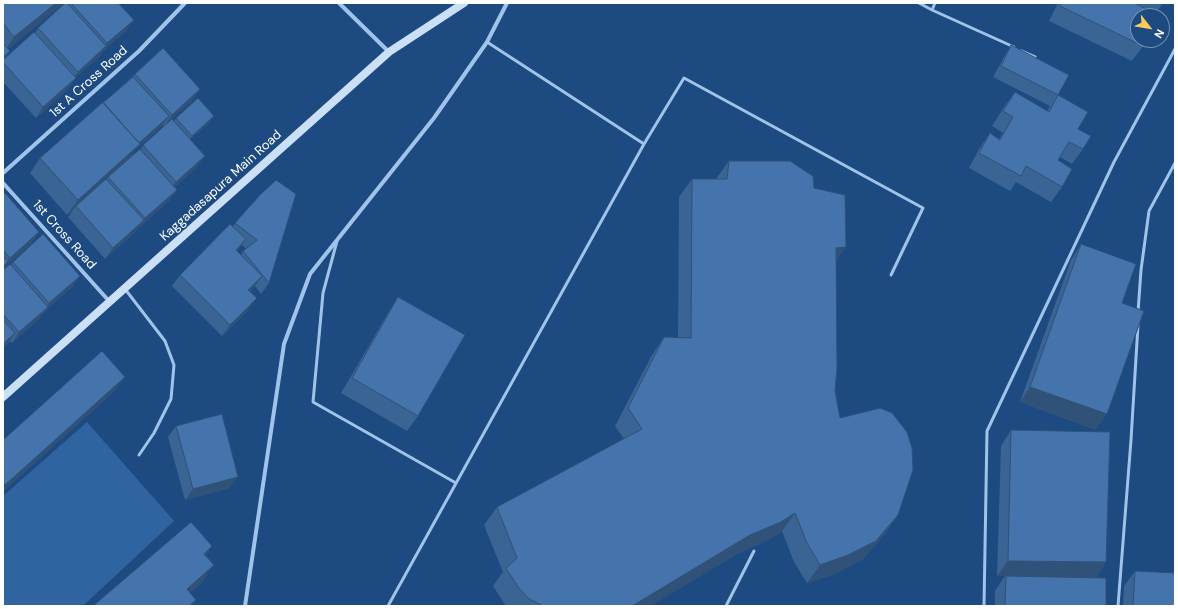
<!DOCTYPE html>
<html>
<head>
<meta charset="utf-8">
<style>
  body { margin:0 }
  #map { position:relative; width:1178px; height:609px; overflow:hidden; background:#1c4a81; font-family:"DM Sans",sans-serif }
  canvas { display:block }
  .frame { position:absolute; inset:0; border:4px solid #fff; pointer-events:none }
  .north { position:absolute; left:1130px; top:8px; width:40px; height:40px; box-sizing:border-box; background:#1c4a81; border:1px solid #7792b3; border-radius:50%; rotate:121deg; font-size:11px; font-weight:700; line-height:16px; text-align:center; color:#fff }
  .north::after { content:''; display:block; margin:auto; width:14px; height:18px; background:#fbca5d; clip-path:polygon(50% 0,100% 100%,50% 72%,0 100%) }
</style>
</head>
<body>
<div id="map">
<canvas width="1178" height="609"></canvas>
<div class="frame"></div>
<div class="north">N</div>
</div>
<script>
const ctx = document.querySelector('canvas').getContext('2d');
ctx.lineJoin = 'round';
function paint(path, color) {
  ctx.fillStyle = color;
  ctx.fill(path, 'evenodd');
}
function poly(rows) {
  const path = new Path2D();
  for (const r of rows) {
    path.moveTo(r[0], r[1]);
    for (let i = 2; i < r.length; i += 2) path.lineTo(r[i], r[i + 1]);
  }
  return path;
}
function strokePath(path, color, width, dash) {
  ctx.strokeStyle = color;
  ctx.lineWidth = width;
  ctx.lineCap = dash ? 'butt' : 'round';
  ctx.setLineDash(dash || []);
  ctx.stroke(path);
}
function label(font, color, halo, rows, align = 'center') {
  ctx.font = font + ' "DM Sans",sans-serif';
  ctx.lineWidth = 3;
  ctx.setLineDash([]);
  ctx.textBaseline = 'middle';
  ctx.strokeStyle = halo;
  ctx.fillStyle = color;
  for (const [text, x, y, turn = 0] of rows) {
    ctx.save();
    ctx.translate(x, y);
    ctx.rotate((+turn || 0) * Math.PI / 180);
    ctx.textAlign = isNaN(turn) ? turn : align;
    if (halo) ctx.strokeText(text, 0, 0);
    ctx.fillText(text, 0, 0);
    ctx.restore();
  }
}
const green = poly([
  [87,422,174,521,83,606,3,606,3,496]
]);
const service = poly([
  [919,3,932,10],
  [935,3,932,10,1014,47],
  [487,42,644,144],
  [1021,51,1035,57],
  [337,241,323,293,313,402,456,483],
  [125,289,165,341,174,365,171,399,154,433,139,455],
  [1138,312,1141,270,1149,211,1175,163],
  [388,606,644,144,684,78,923,208,891,275],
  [726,606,754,551],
  [984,606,987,431,1114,162,1175,49],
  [1118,606,1131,440,1138,325]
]);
const minor = poly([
  [339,3,389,52],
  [3,173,139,51,185,3],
  [3,183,109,301],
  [245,606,284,344,310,274,434,118,487,42,507,3]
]);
const secondary = poly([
  [3,397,389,52,464,3]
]);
const wall = poly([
  [3,3,64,3,8,49,10,51,4,59,35,33,38,28,68,3,118,3,126,31,102,52,99,57,75,78,68,89,36,118,3,82],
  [1058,3,1163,3,1155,14,1146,10,1138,16,1143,46,1132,61,1049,21],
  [1011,45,1058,95,1078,129,1083,149,1072,164,1060,157,1058,160,1062,187,1051,202,1016,182,1010,191,969,168,979,149,990,133,999,139,1003,133,992,126,1004,107,1015,92,1047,111,1050,106,993,77,1004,57],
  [135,74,200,89,192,101,164,126,163,125,161,127,135,150,130,158,141,149,143,145,174,121,176,118,210,122,190,140,197,167,175,187,177,190,169,201,137,229,136,231,105,259,68,217,73,210,67,215,30,173,40,158,132,77],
  [729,161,814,188,836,262,835,391,840,418,898,515,885,534,863,559,835,574,807,583,794,562,782,531,768,540,737,554,650,606,506,606,493,586,503,572,484,525,497,507,624,439,615,426,652,355,664,337,678,337,679,197,692,179,716,179],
  [3,194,32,243,3,269],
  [260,195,269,283,261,294,255,286,250,292,249,309,222,336,172,286,180,275,233,226],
  [242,245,246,249,243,251,241,255,237,251],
  [1081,244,1122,303,1096,430,1020,402,1071,260],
  [13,262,80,276,72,287,46,310,40,318,12,343,10,341,3,348,3,270,11,265],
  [398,297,418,416,407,431,341,393,388,313],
  [176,426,230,488,185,500,168,437],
  [1011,430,1106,562,1096,578,1106,606,995,606,995,591,1005,576,997,576,1001,446],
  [1135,571,1175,606,1123,606,1124,586]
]);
const shadedWall = poly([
  [56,3,64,3,4,52,14,37],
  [134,20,126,31,102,52,99,57,70,83,78,72,104,48,107,43],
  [10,51,3,60,3,57],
  [76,78,68,89,36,118,43,107],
  [200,89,192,101,164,126,172,115],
  [169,116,161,127,135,150,129,159,76,206,73,210,67,215,78,200,138,143],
  [214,116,210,122,188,142,192,136],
  [205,156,197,167,168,193,176,182],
  [177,190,169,201,138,229,145,218],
  [144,220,136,231,105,259,113,248],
  [39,232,32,243,3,269,3,266,7,262,10,258],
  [246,239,238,250,228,261,236,250],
  [846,247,833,266,836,248],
  [80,276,72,287,46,310,40,318,12,343,19,332,44,311,49,303],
  [262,276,254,287,240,301,248,290],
  [257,298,249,309,222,336,230,325],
  [15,333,7,344,3,348,3,344],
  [125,377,114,392,3,492,3,488,5,485],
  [1030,387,1107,414,1096,430,1020,402],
  [238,477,230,488,185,500,193,489],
  [795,513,782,531,768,540,737,554,650,606,632,606,750,535],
  [898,515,885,534,863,559,835,574,807,583,820,565],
  [212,546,200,565,204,554],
  [1008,561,1106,562,1096,578,997,576],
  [214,565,201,584,175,606,187,589],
  [196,600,192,606,189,606]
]);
const building = poly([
  [3,3,56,3,14,37,3,23,3,3],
  [65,3,67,3,106,46,78,72,38,28,65,3],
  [71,3,118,3,134,20,107,43,71,3],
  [1061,3,1134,3,1146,9,1143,16,1138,16,1138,40,1146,40,1143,46,1060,6,1061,3],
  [34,32,76,78,43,107,3,62,3,60,34,32],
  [3,43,10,51,3,57,3,43],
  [1011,45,1069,75,1058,95,1001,66,1011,45],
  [163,48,200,89,172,115,135,74,163,48],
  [133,77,169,116,139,143,103,103,133,77],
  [1015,92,1049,112,1058,95,1088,112,1078,129,1091,136,1083,149,1069,142,1058,160,1072,169,1062,187,1026,166,1021,176,979,153,990,133,1000,140,1013,117,1003,111,1015,92],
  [198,98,214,116,192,136,176,118,198,98],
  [103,102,140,144,78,200,40,158,103,102],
  [172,119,205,156,176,182,143,145,172,119],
  [140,149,177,190,145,218,108,177,140,149],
  [729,161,790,161,813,176,814,188,845,195,846,247,836,248,837,368,835,391,840,418,880,408,892,413,907,432,912,448,913,470,898,515,876,541,848,555,820,565,807,543,795,513,781,522,750,535,632,606,543,606,528,598,518,587,506,568,517,558,497,507,642,429,628,408,664,337,691,338,692,179,727,179,729,161],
  [106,179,144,220,113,248,76,206,106,179],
  [276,180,296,194,269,283,243,251,257,240,235,223,260,195,276,180],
  [5,193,39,232,10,258,3,250,3,194,5,193],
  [230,224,246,239,236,250,262,276,248,290,257,298,230,325,180,275,230,224],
  [43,234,80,276,49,303,13,262,43,234],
  [1081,244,1136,264,1122,303,1144,311,1107,414,1030,387,1081,244],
  [3,256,8,262,3,266,3,256],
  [10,264,48,307,19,332,3,314,3,270,10,264],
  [398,297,465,335,418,416,352,378,398,297],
  [3,320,15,333,3,344,3,320],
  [102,351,125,377,5,485,3,482,3,440,102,351],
  [222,414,238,477,193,489,176,426,222,414],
  [1011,430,1110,432,1106,562,1008,561,1011,430],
  [191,522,212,546,204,554,214,565,187,589,196,600,189,606,93,606,191,522],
  [1135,571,1175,573,1175,606,1133,606,1135,571],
  [1006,576,1106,578,1106,606,1005,606,1006,576]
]);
const streetNames = [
  ["1st A Cross Road",89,82,-42],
  ["Kaggadasapura Main Road",221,186,-42],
  ["1st Cross Road",64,235,48]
];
paint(green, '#2f64a0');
strokePath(service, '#a0c3ea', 3);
strokePath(minor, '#a0c3ea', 4);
strokePath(secondary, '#cbdff7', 8);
paint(wall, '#3a6493');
paint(shadedWall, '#305178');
paint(building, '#4474ab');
strokePath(building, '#305178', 1);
label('13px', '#fff', '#1c4a81', streetNames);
</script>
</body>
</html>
